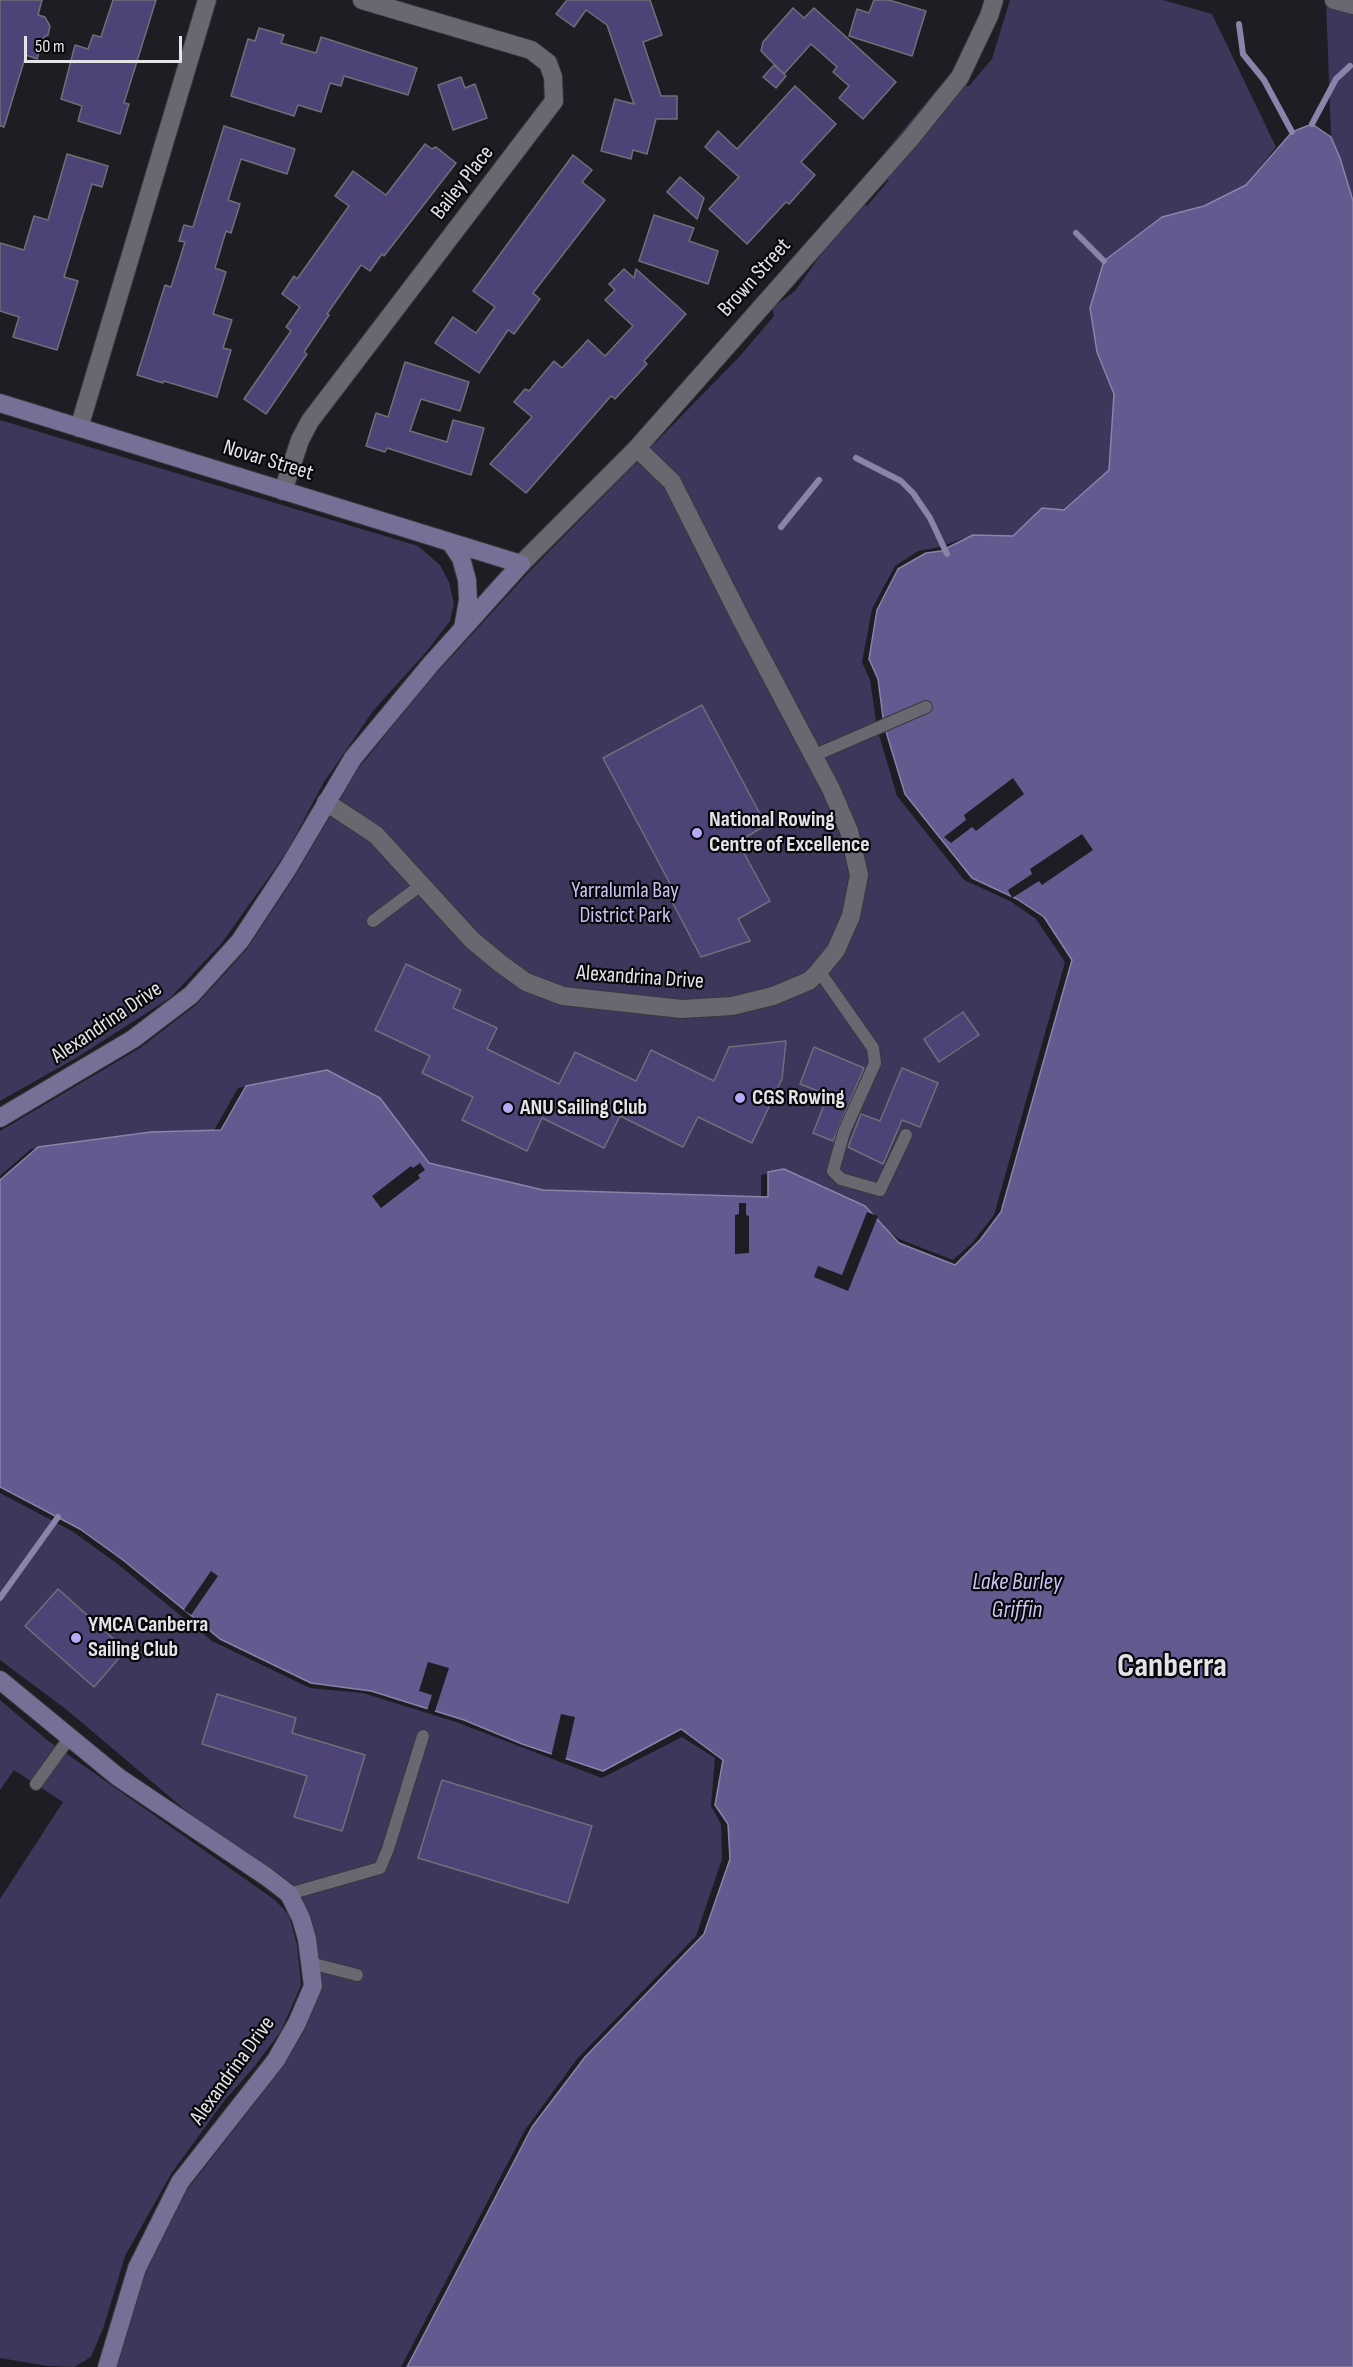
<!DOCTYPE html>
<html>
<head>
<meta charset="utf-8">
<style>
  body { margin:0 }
  #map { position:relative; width:1353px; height:2367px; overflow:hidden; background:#1e1d24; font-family:"Sofia Sans Condensed",sans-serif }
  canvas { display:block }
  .scale { position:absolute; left:24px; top:36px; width:158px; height:27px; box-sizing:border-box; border:3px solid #e4e3e8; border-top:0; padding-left:8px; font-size:18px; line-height:21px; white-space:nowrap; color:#e4e3e8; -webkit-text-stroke:4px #08080b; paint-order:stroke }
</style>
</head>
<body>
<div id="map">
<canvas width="1353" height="2367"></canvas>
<div class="scale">50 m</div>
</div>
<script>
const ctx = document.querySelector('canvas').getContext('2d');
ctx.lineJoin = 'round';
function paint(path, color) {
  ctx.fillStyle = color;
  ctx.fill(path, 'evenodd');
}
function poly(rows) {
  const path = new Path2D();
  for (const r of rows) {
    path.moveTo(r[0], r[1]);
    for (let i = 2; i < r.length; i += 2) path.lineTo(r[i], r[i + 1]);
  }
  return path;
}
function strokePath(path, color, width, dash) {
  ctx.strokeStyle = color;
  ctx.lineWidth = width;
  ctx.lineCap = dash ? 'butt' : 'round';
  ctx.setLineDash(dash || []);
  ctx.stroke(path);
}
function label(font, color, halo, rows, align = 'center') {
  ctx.font = font + ' "Sofia Sans Condensed",sans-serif';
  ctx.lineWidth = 4.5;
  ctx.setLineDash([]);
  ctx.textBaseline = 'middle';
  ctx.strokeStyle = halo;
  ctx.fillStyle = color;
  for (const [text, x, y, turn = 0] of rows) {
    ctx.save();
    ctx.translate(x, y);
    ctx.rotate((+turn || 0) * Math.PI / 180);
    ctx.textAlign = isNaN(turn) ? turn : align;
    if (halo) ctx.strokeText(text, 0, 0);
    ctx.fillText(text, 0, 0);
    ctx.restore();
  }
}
const green = poly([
  [1010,0,1163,0,1212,14,1276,147,1246,185,1204,206,1162,217,1097,352,1114,394,1109,470,1064,510,1042,508,1013,536,973,535,940,547,918,551,895,566,872,609,862,662,870,680,877,728,897,796,964,880,1010,901,1036,919,1065,962,994,1215,972,1243,953,1260,899,1239,858,1208,776,1172,761,1175,761,1199,537,1195,426,1169,319,1073,238,1088,213,1132,144,1134,31,1149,0,1176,0,1131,140,1048,197,1004,247,949,295,876,357,770,390,729,434,676,528,573,740,356,774,316,772,308,795,291,834,236,864,203,867,206,888,181,885,152,943,82,969,86,992,59],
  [1326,0,1353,0,1353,201,1340,158,1331,137],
  [0,420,418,546,440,565,449,582,454,603,450,621,427,651,373,711,324,782,286,853,221,944,170,998,76,1058,0,1101],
  [0,1493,72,1531,115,1562,212,1641,310,1688,363,1693,456,1722,602,1778,682,1737,715,1758,711,1806,721,1824,722,1859,696,1936,577,2059,525,2130,401,2367,115,2367,143,2275,187,2190,282,2068,304,2031,319,1993,314,1946,274,1885,67,1710,0,1660],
  [0,1700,47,1740,275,1900,289,1915,297,1945,301,1985,281,2031,254,2067,224,2101,171,2174,125,2256,104,2326,91,2357,74,2367,47,2366,0,2358,0,1899,63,1802,14,1770,0,1790]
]);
const water = poly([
  [1312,124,1331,137,1340,158,1353,201,1353,2367,407,2367,532,2127,585,2057,704,1934,730,1859,728,1824,715,1805,723,1760,681,1729,603,1771,522,1744,464,1720,371,1691,311,1683,220,1639,123,1560,80,1529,0,1487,0,1180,38,1147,151,1132,221,1130,246,1086,327,1070,380,1098,429,1163,543,1190,768,1197,768,1172,784,1169,865,1206,899,1243,955,1265,980,1240,1001,1212,1072,960,1044,917,1017,899,972,878,905,794,884,725,878,679,869,659,877,610,898,569,926,553,941,551,973,535,1013,536,1042,508,1064,510,1109,470,1114,394,1097,352,1090,308,1104,261,1162,217,1204,206,1246,185,1292,132,1312,124]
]);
const pier = poly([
  [1013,778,1024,794,976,831,972,827,951,843,944,837,966,820,964,815],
  [1082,834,1093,850,1042,885,1039,881,1012,898,1008,890,1032,874,1030,869],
  [420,1163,425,1170,418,1175,420,1178,381,1208,372,1196,411,1166,413,1168],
  [739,1203,746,1203,746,1215,749,1216,749,1253,735,1254,735,1215,739,1214],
  [867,1212,878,1216,848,1291,814,1277,818,1266,842,1275],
  [211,1571,218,1576,191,1615,184,1610],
  [428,1662,449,1668,434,1714,427,1711,432,1695,419,1691],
  [561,1714,575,1717,565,1761,551,1757]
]);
const stream = poly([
  [1239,24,1243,54,1264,80,1292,132],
  [1312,124,1336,79,1350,66],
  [1076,233,1104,261],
  [856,458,901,481,913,493,930,518,947,554],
  [781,527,819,480],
  [0,1598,58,1517]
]);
const building = poly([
  [0,0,42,0,38,15,45,17,50,26,48,35,44,37,37,59,26,55,25,58,4,127,0,126,0,0],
  [113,0,156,0,124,103,129,104,120,134,78,121,82,106,61,99,75,45,88,49,93,35,101,37,113,0],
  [567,0,650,0,662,35,643,42,661,96,677,96,677,119,656,119,647,154,633,150,631,159,601,151,615,99,634,104,607,25,586,10,574,27,556,14,567,0],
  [874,0,889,0,926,11,912,56,849,36,857,9,869,13,874,0],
  [793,8,804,18,814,8,896,82,863,119,839,98,849,86,833,72,837,67,811,44,784,74,761,51,763,42,793,8],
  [259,28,284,35,281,43,316,53,321,37,417,68,408,95,344,76,341,86,330,83,321,112,298,105,294,116,231,96,248,39,255,41,259,28],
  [774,65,786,76,776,88,763,77,774,65],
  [461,77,465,88,475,84,487,118,453,130,438,85,461,77],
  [795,86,836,124,801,162,815,175,789,204,786,202,747,244,709,209,739,177,705,147,718,131,737,149,795,86],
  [224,126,295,149,287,174,241,159,228,200,240,204,231,233,226,231,215,268,226,272,213,314,232,320,223,348,231,350,217,397,164,381,163,383,137,375,165,285,171,287,185,242,179,241,184,225,193,227,224,126],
  [425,144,432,149,436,147,456,163,384,256,382,254,370,271,361,265,327,314,329,315,304,352,307,354,266,414,244,399,291,331,286,327,300,307,282,294,294,276,297,279,349,206,335,196,353,171,386,195,425,144],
  [67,154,108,166,102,187,92,184,64,277,78,281,57,350,13,337,19,317,0,311,0,243,24,250,34,216,48,220,67,154],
  [573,155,592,170,582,182,605,200,533,293,540,299,514,334,508,330,479,373,435,343,453,317,476,333,495,307,473,291,573,155],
  [680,177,704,198,697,219,667,192,680,177],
  [654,215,694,228,689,241,718,251,708,284,639,261,654,215],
  [624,269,634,278,636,269,686,314,644,361,647,364,615,399,611,396,526,493,490,464,532,417,514,402,525,389,529,391,554,361,562,368,588,340,605,356,633,326,605,300,615,290,609,284,624,269],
  [405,362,469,382,460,411,421,399,410,431,447,442,453,420,484,428,471,475,387,448,385,452,366,446,376,413,388,417,405,362],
  [702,705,766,825,738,842,770,901,738,919,750,941,701,957,669,896,675,893,603,758,702,705],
  [406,964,461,990,453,1008,497,1028,487,1049,559,1084,575,1052,636,1081,651,1050,714,1081,729,1047,786,1041,782,1079,752,1143,698,1117,683,1147,620,1116,604,1148,542,1118,527,1151,462,1120,473,1097,422,1073,430,1056,375,1030,406,964],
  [963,1012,979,1035,939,1062,924,1039,963,1012],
  [814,1047,864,1068,833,1141,813,1133,828,1095,800,1084,814,1047],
  [902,1068,938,1083,920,1127,902,1120,883,1164,848,1147,861,1114,880,1121,902,1068],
  [58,1589,126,1650,94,1687,25,1626,58,1589],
  [217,1694,296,1718,292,1733,365,1755,342,1831,294,1817,307,1776,202,1744,217,1694],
  [442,1780,592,1826,568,1903,418,1858,442,1780]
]);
const lane = poly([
  [813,756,926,707],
  [373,921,421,885],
  [819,971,873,1048,875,1063,844,1132,833,1171,841,1179,880,1190,906,1135],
  [36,1784,70,1737],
  [289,1894,380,1868,388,1849,423,1736],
  [310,1963,357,1975]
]);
const street = poly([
  [1334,0,1353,5],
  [79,428,207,0],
  [283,491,300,440,310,421,554,101,553,77,548,63,531,50,362,0],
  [521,564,637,448,910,139,960,77,989,16,994,0],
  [326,802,376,835,472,940,501,964,526,982,563,996,682,1009,732,1006,773,996,809,981,819,971,836,950,851,916,859,875,849,831,831,789,741,619,672,482,637,448]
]);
const secondary = poly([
  [0,403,521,564,431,664,353,758,288,868,240,941,191,995,133,1039,0,1118],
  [450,542,461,558,467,580,468,600,463,628],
  [0,1680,118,1777,267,1877,289,1894,301,1918,307,1939,313,1986,297,2023,276,2060,180,2182,137,2268,107,2367]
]);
const markers = [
  [697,833,6,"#b7abf8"],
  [740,1098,6,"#b7abf8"],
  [508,1108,6,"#b7abf8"],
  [76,1638,6,"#b7abf8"]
];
const streetNames = [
  ["Bailey Place",463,183,-52],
  ["Brown Street",755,278,-48],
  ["Novar Street",268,461,17],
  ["Alexandrina Drive",640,978,4],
  ["Alexandrina Drive",107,1023,-34],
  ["Alexandrina Drive",233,2071,-54]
];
const poiNames = [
  ["National Rowing",709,820],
  ["Centre of Excellence",709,845],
  ["CGS Rowing",752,1098],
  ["ANU Sailing Club",520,1108],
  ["YMCA Canberra",88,1625],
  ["Sailing Club",88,1650]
];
const parkNames = [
  ["Yarralumla Bay",625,891],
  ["District Park",625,916]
];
const waterNames = [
  ["Lake Burley",1017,1583],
  ["Griffin",1017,1611]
];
const townNames = [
  ["Canberra",1172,1667]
];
paint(green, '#3d375b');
paint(water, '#635a90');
strokePath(water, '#8a83aa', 1.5);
paint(pier, '#1e1d24');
strokePath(stream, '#8a83aa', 6);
paint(building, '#4d4377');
strokePath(building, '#706f78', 1.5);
strokePath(lane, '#38373d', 14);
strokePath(street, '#38373d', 20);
strokePath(secondary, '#38373d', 20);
strokePath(lane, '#686870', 12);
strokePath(street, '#686870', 18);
strokePath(secondary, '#767096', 18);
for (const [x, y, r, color] of markers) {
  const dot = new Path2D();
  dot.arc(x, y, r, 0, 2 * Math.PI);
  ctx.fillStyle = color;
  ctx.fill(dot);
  strokePath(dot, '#08080b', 2);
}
label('22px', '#e4e3e8', '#08080b', streetNames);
label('bold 22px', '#e4e3e8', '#08080b', poiNames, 'left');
label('22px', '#c8c2f3', '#08080b', parkNames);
label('italic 24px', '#cac4f6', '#08080b', waterNames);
label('bold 34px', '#e4e3e8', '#08080b', townNames);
</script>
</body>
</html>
